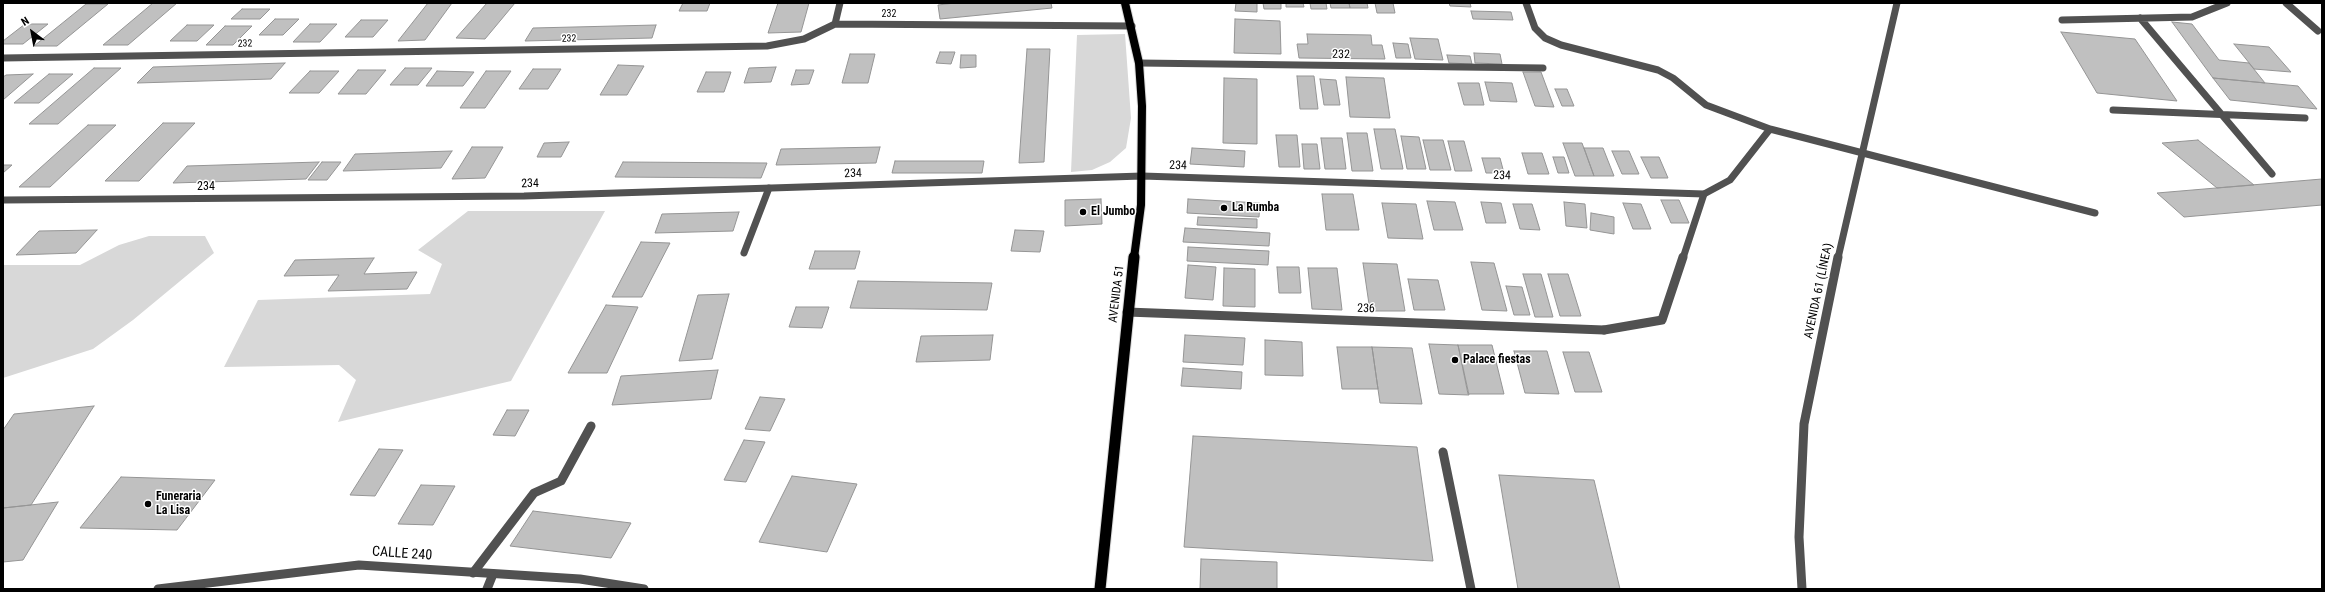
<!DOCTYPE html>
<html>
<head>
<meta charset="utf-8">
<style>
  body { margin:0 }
  #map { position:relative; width:2325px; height:592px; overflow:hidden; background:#fff; font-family:"Roboto Condensed",sans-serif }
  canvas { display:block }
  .frame { position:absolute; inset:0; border:4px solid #000; pointer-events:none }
  .north { position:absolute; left:12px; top:12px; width:40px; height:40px; -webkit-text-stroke:3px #fff; paint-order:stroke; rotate:328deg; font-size:11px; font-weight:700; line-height:16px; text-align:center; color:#000 }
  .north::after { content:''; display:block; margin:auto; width:14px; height:18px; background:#000; clip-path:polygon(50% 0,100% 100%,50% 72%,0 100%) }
</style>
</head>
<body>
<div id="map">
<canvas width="2325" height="592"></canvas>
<div class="frame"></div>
<div class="north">N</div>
</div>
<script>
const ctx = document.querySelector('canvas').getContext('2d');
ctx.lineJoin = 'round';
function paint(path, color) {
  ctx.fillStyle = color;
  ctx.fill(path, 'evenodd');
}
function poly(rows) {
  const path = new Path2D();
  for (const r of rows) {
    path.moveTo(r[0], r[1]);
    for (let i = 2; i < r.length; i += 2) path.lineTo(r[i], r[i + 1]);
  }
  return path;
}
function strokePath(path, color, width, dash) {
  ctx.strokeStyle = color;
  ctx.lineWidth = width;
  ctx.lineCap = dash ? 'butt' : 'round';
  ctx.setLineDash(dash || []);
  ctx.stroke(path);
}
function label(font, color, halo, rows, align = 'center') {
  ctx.font = font + ' "Roboto Condensed",sans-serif';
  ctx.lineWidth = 3;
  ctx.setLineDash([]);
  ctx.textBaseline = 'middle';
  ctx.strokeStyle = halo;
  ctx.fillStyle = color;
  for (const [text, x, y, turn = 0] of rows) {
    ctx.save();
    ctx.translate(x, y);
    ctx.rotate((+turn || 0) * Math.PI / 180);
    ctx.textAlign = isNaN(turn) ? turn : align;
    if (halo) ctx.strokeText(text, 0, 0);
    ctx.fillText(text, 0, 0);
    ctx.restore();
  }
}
const green = poly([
  [1125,34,1131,118,1126,148,1110,162,1092,170,1071,172,1077,35],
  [468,211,605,211,511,381,338,422,356,380,339,365,224,367,258,300,430,294,442,264,418,250],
  [149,236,205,236,214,253,133,320,93,349,3,378,3,265,80,265,119,245]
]);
const building = poly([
  [153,3,177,3,128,45,103,45,153,3],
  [428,3,452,3,425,40,398,41,428,3],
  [487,3,515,3,485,39,456,38,487,3],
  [683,3,710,3,707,11,679,11,683,3],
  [778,3,809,3,801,32,768,33,778,3],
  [955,3,1051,3,1052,8,940,19,938,5,955,3],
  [1236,3,1257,3,1257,12,1235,11,1236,3],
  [1263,3,1281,3,1281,9,1264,9,1263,3],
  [1286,3,1303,3,1304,7,1286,7,1286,3],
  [1310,3,1326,3,1327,9,1311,9,1310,3],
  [1330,3,1349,3,1350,8,1331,8,1330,3],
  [1349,3,1367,3,1368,8,1350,8,1349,3],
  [1375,3,1393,3,1395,13,1377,13,1375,3],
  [1449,3,1470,3,1471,7,1450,6,1449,3],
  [86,4,108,4,57,46,34,46,86,4],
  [242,9,270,9,260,19,231,19,242,9],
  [1471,11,1511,12,1513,20,1473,19,1471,11],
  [275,19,299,19,283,35,259,35,275,19],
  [1235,19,1280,21,1281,54,1234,53,1235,19],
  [361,20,388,20,373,37,345,37,361,20],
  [2172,22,2192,24,2219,60,2249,63,2265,83,2213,78,2172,22],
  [25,24,48,24,23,44,3,44,3,41,25,24],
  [310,24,337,24,320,42,293,42,310,24],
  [187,25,214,25,197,41,170,41,187,25],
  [656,25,652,38,525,41,533,28,656,25],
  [225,26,252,26,233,45,206,45,225,26],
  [2061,32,2135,39,2177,101,2097,93,2061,32],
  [1307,34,1371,35,1372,45,1382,45,1385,59,1299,58,1297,44,1308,44,1307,34],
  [1410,38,1438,39,1443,60,1415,59,1410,38],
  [1393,43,1408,44,1411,58,1396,58,1393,43],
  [2234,44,2269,47,2291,72,2254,69,2234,44],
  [1027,49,1050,49,1044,162,1019,163,1027,49],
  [940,52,955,52,951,64,936,63,940,52],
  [1474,53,1500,54,1502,64,1475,63,1474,53],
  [850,54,875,54,868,83,842,83,850,54],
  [961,55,976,55,976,67,960,68,961,55],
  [1447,55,1470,56,1472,64,1449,63,1447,55],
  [285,63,271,79,137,83,153,67,285,63],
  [618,65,644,66,627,95,600,95,618,65],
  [776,67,771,82,744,83,749,68,776,67],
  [94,68,121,68,58,124,29,124,94,68],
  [405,68,432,68,418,85,390,85,405,68],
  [533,69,561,69,548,89,519,89,533,69],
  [358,70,386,70,366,94,338,94,358,70],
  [796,70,814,70,809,84,791,85,796,70],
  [310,71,339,71,319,93,289,93,310,71],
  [437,71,474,72,463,86,426,86,437,71],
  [486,71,511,71,485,108,460,108,486,71],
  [706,72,731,72,724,92,697,92,706,72],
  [1523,72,1541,72,1554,107,1535,106,1523,72],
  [33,74,3,100,3,77,6,75,33,74],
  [49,74,73,74,39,103,14,103,49,74],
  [1297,76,1314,76,1318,109,1300,109,1297,76],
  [1346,77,1384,78,1390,118,1350,117,1346,77],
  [1224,78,1257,79,1257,144,1223,143,1224,78],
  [2213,78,2298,86,2317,109,2230,100,2213,78],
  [1320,79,1336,80,1340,105,1324,105,1320,79],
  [1485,82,1512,83,1517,102,1490,101,1485,82],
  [1458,83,1479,83,1484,105,1464,105,1458,83],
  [1555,89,1567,89,1574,106,1562,106,1555,89],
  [163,123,195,123,139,181,105,181,163,123],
  [88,125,116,125,50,187,19,187,88,125],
  [1374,129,1395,129,1403,169,1381,169,1374,129],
  [1347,133,1367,133,1373,171,1352,171,1347,133],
  [1276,135,1297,135,1300,167,1279,167,1276,135],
  [1401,136,1419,137,1426,169,1407,169,1401,136],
  [1321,138,1342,138,1346,169,1325,169,1321,138],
  [1423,140,1443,140,1451,170,1430,170,1423,140],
  [2198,140,2254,185,2217,188,2162,143,2198,140],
  [1448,141,1464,141,1472,171,1455,171,1448,141],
  [569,142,561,157,537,157,544,143,569,142],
  [1563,143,1582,143,1594,176,1575,176,1563,143],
  [1302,144,1317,144,1320,169,1304,169,1302,144],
  [472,147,503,147,485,178,452,179,472,147],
  [880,147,876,163,776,165,781,149,880,147],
  [1192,148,1245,151,1244,167,1190,164,1192,148],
  [1584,148,1603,148,1614,176,1594,176,1584,148],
  [452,151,441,168,343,171,355,154,452,151],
  [1612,151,1629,151,1639,174,1622,174,1612,151],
  [1522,153,1542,153,1549,174,1528,174,1522,153],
  [1553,157,1564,157,1569,173,1558,173,1553,157],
  [1641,157,1659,157,1668,178,1651,178,1641,157],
  [1482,158,1500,158,1504,173,1486,173,1482,158],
  [895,161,984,161,982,173,892,173,895,161],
  [319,162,306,179,173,183,187,166,319,162],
  [322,162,341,162,327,180,308,180,322,162],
  [623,162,767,163,761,178,615,177,623,162],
  [3,165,12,165,3,173,3,165],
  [2322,179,2322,205,2184,217,2157,193,2322,179],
  [1322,194,1353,194,1359,230,1326,230,1322,194],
  [1101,199,1102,224,1065,226,1065,200,1101,199],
  [1188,199,1260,203,1259,217,1187,213,1188,199],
  [1661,200,1679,200,1689,223,1671,223,1661,200],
  [1427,201,1455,202,1463,230,1434,230,1427,201],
  [1481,202,1501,203,1506,223,1486,223,1481,202],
  [1564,202,1585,204,1587,228,1566,226,1564,202],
  [1382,203,1416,204,1423,239,1388,238,1382,203],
  [1623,203,1641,204,1651,229,1633,229,1623,203],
  [1513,204,1532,204,1540,230,1520,229,1513,204],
  [739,212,733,231,655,233,662,214,739,212],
  [1591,213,1614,217,1614,234,1590,230,1591,213],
  [1198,217,1257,219,1257,228,1197,225,1198,217],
  [1185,228,1270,233,1269,246,1183,242,1185,228],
  [97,230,76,253,16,255,39,231,97,230],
  [1015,230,1044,231,1040,252,1011,251,1015,230],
  [641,242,670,243,642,297,612,297,641,242],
  [1188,247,1269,251,1268,265,1187,261,1188,247],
  [815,251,860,251,855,269,809,269,815,251],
  [374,258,364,274,417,272,407,289,328,291,339,275,284,276,295,260,374,258],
  [1471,262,1494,263,1507,311,1482,310,1471,262],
  [1363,263,1397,264,1405,311,1370,311,1363,263],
  [1188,265,1216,267,1213,300,1185,298,1188,265],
  [1277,267,1299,267,1301,293,1279,293,1277,267],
  [1224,268,1255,269,1255,307,1223,306,1224,268],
  [1308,268,1337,268,1342,310,1312,309,1308,268],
  [1523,274,1541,274,1553,317,1535,317,1523,274],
  [1548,274,1568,274,1581,316,1560,316,1548,274],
  [1408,279,1438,280,1445,310,1414,310,1408,279],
  [858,281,992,283,987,310,850,308,858,281],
  [1506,286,1522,287,1530,315,1514,315,1506,286],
  [729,294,712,359,679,361,698,295,729,294],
  [606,305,638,307,607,373,568,373,606,305],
  [796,307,829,307,822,328,789,327,796,307],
  [993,335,990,360,916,362,921,336,993,335],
  [1185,335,1245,338,1243,365,1183,362,1185,335],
  [1265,340,1302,342,1303,376,1265,375,1265,340],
  [1429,344,1458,345,1469,395,1439,394,1429,344],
  [1458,345,1492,345,1504,394,1468,394,1458,345],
  [1337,347,1372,347,1378,389,1342,389,1337,347],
  [1372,347,1412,348,1422,404,1380,403,1372,347],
  [1514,351,1547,351,1559,394,1525,393,1514,351],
  [1563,352,1589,352,1602,392,1575,392,1563,352],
  [1183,368,1242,372,1241,389,1181,386,1183,368],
  [718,370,711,399,612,405,621,376,718,370],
  [760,397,785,399,770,431,745,429,760,397],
  [94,406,31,505,3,508,3,430,14,414,94,406],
  [507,410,529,410,515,436,493,435,507,410],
  [1193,436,1417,447,1433,561,1184,547,1193,436],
  [744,440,765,442,746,482,724,480,744,440],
  [379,449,403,450,375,496,350,495,379,449],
  [1499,475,1594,480,1620,589,1518,589,1499,475],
  [792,476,857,484,827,552,759,542,792,476],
  [121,477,215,480,177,530,80,528,121,477],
  [421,485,455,486,433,525,398,524,421,485],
  [58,502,23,560,3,562,3,508,58,502],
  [533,511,631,523,611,558,510,546,533,511],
  [1201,559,1277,562,1277,589,1200,589,1201,559]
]);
const serviceFar1 = poly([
  [1526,3,1535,28,1545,38,1561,45,1658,70,1673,78,1706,105,1770,129,2095,213],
  [2286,3,2318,31],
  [2140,18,2272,174],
  [2062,20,2192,17,2227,3],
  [2113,110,2305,118],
  [744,253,769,188],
  [1683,258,1704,194,1730,180,1770,129]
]);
const service = poly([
  [1604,330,1662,320,1683,257],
  [1443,452,1471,589],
  [473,573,534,493,561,481,591,426],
  [487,589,493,574]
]);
const minorFar1 = poly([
  [835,24,840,3],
  [3,58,767,46,804,39,835,24,1132,26],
  [1139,63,1543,68],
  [3,200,524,196,1142,176,1704,194],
  [1838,258,1897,3]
]);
const minor = poly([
  [1127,312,1604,330],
  [1802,589,1799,537,1804,424,1838,257]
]);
const tertiary = poly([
  [158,589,359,565,580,579,644,589]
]);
const primaryFar1 = poly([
  [1125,3,1139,63,1142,106,1141,205,1134,258]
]);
const primary = poly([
  [1100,589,1134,257]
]);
const markers = [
  [1224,208,4,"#000"],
  [1083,212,4,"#000"],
  [1455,360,4,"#000"],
  [148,504,4,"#000"]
];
const farStreetnames = [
  ["232",889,14],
  ["232",569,39,-1],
  ["232",245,44,-1]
];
const streetNames = [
  ["232",1341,55,1],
  ["234",1178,166,2],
  ["234",853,174,-2],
  ["234",1502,176,2],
  ["234",530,184,-1],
  ["234",206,187],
  ["AVENIDA 61 (LÍNEA)",1819,291,-78],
  ["AVENIDA 51",1117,294,-83],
  ["236",1366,309,2]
];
const poiNames = [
  ["La Rumba",1232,208],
  ["El Jumbo",1091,212],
  ["Palace fiestas",1463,360],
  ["Funeraria",156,497],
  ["La Lisa",156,511]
];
const nearStreetnames = [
  ["CALLE 240",402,554,4]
];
paint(green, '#d8d8d8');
paint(building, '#c0c0c0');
strokePath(building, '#959595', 1);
strokePath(primaryFar1, '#dbdbdb', 10);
strokePath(primary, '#dbdbdb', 13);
strokePath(serviceFar1, '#515151', 7);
strokePath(service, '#515151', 9);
strokePath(minorFar1, '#515151', 7);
strokePath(minor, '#515151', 9);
strokePath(tertiary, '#515151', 9);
strokePath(primaryFar1, '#000', 8);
strokePath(primary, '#000', 11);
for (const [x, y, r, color] of markers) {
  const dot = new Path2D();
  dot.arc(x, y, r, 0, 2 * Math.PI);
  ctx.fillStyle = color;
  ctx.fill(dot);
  strokePath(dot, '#fff', 1.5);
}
label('10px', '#000', '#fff', farStreetnames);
label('12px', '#000', '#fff', streetNames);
label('bold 12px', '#000', '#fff', poiNames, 'left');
label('14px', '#000', '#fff', nearStreetnames);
</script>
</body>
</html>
